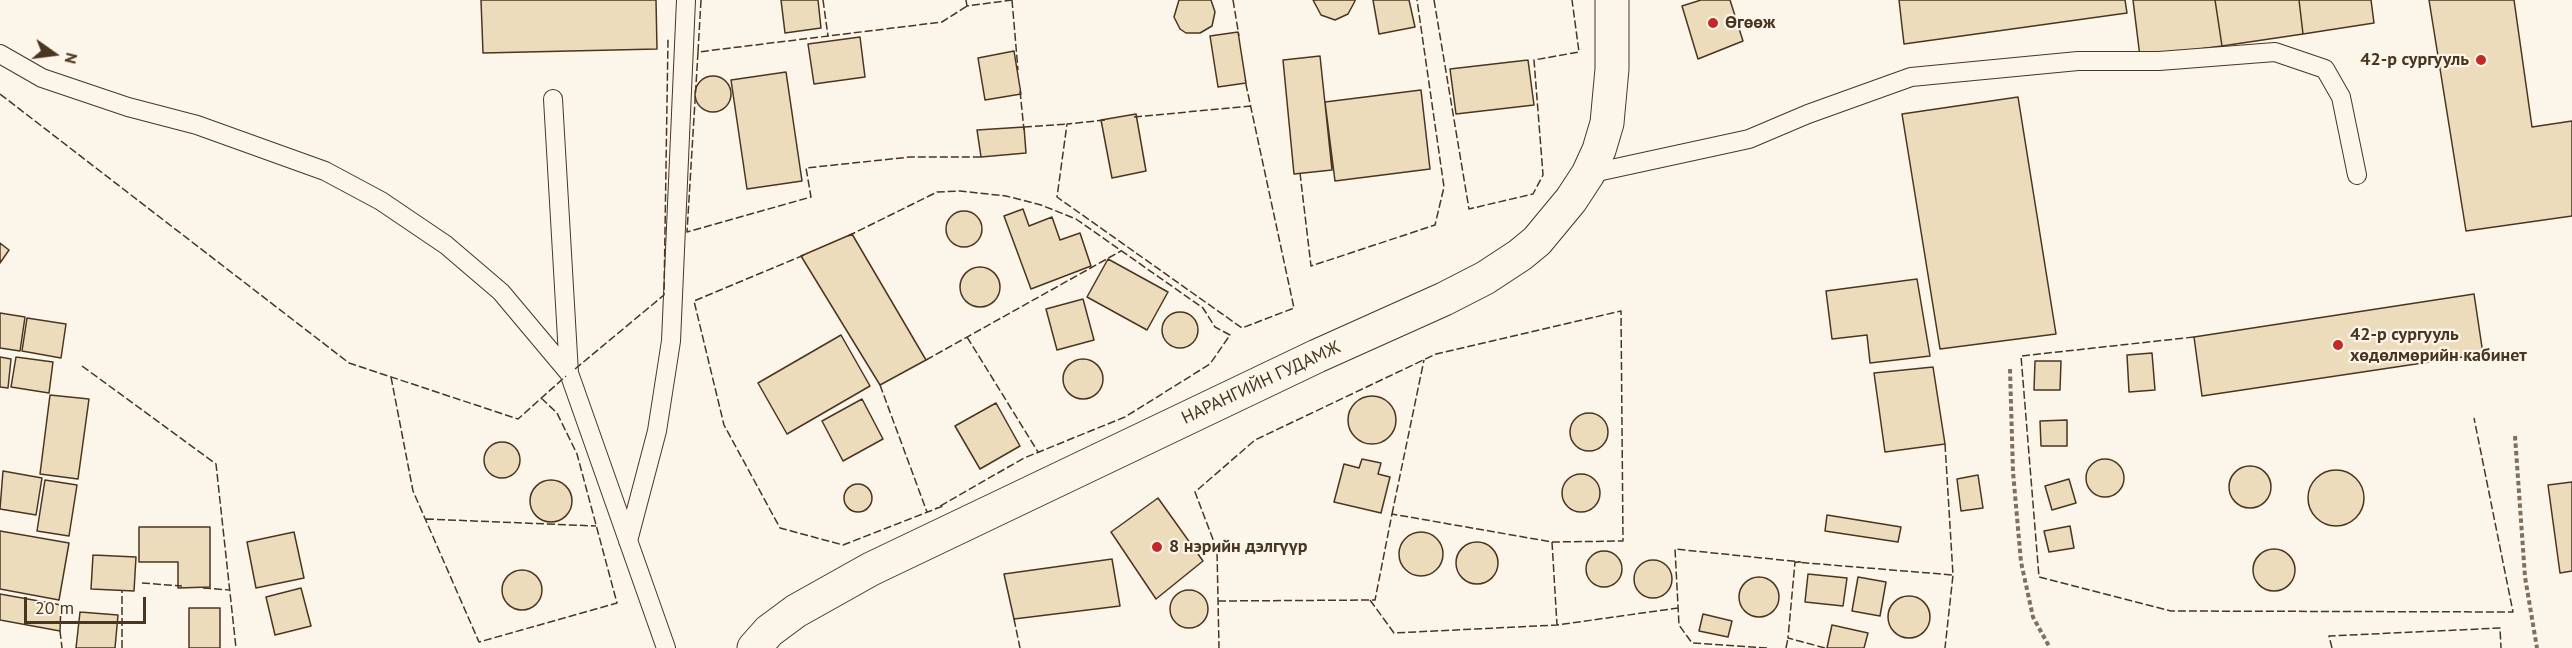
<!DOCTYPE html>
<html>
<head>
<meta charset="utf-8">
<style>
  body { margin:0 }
  #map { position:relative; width:2572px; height:648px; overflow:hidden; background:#fbf6e9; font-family:"PT Sans",sans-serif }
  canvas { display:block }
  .north { position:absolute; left:24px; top:24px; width:60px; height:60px; -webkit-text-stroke:4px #fbf6e9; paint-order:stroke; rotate:104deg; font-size:16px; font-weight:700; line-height:24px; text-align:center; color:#4a3520 }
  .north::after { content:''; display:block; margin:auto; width:21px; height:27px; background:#4a3520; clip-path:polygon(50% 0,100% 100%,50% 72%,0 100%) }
  .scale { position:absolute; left:24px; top:597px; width:122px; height:27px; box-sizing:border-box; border:3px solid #4a3520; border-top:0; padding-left:8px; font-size:18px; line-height:21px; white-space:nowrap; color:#4a3520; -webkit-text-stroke:4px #fbf6e9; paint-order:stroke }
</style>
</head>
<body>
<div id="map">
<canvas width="2572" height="648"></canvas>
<div class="north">N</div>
<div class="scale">20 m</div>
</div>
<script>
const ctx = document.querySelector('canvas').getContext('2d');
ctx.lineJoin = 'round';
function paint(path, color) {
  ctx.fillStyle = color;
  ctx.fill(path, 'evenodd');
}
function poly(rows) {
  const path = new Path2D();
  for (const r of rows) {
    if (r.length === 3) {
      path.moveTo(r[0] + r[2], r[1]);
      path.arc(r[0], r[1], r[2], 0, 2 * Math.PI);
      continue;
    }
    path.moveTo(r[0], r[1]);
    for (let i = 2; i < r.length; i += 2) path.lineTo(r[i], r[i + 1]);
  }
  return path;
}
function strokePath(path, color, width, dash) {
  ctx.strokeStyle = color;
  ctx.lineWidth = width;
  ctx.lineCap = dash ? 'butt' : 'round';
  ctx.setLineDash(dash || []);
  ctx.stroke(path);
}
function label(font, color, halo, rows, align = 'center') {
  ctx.font = font + ' "PT Sans",sans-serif';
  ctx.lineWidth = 4.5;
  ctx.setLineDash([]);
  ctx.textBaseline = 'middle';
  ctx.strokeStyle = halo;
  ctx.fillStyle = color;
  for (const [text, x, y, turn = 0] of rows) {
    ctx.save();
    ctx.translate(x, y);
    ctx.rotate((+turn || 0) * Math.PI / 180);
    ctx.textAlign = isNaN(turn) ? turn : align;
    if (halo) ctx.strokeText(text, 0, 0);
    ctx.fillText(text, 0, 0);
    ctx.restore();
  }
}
const building = poly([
  [481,0,656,0,657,49,483,53,481,0],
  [781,0,818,0,821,28,785,33,781,0],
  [1179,0,1211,0,1215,12,1212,26,1200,33,1186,33,1180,29,1174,17,1179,0],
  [1313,0,1355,0,1355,1,1348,14,1335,20,1321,15,1313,0],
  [1373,0,1409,0,1415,27,1379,34,1373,0],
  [1701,0,1730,0,1743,41,1698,59,1682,6,1701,0],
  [1899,0,2125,0,2127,13,1904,44,1899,0],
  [2133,0,2215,0,2222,46,2140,57,2133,0],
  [2215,0,2299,0,2303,34,2222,46,2215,0],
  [2299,0,2371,0,2374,23,2303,34,2299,0],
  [2429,0,2514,0,2532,127,2572,121,2572,216,2466,231,2429,0],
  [1238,32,1246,83,1218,87,1210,36,1238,32],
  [860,37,865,77,814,84,808,44,860,37],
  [1014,51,1021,94,985,100,978,58,1014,51],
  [1320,56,1332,170,1294,174,1283,60,1320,56],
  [1528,60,1534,105,1456,114,1450,69,1528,60],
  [786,72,802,181,747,189,731,80,786,72],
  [713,94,18],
  [1421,90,1430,169,1335,181,1325,102,1421,90],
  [2018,97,2056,334,1940,349,1902,114,2018,97],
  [1136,114,1146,171,1112,178,1101,120,1136,114],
  [1024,127,1026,153,981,157,977,130,1024,127],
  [1023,209,1029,226,1052,217,1060,240,1080,233,1091,266,1031,289,1004,216,1023,209],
  [964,229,18],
  [852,234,926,360,880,385,801,256,852,234],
  [0,243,9,250,0,263,0,243],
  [1108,259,1168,292,1147,330,1087,297,1108,259],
  [980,287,20],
  [1917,279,1930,356,1870,363,1867,335,1832,339,1826,291,1917,279],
  [2474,294,2483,354,2202,396,2194,337,2474,294],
  [1083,299,1094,340,1057,350,1046,309,1083,299],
  [1180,330,18],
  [0,313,25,317,20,351,0,348,0,313],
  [27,318,66,324,61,358,22,351,27,318],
  [841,335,870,386,787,434,758,383,841,335],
  [2152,353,2155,390,2129,392,2127,355,2152,353],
  [0,357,11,359,8,388,0,387,0,357],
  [16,357,53,362,49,393,11,387,16,357],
  [1083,379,20],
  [2035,361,2061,361,2060,390,2034,390,2035,361],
  [1933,367,1945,444,1885,452,1874,373,1933,367],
  [50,395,89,399,78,479,40,474,50,395],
  [1372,420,24],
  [862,399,883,439,843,461,822,421,862,399],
  [996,403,1020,446,980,469,955,426,996,403],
  [1589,432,19],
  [2067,420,2067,446,2041,446,2040,421,2067,420],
  [502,460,18],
  [1362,459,1381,463,1378,474,1390,477,1381,513,1334,502,1344,464,1359,468,1362,459],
  [2105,478,19],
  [2250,487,21],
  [2336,498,28],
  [3,471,42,478,36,515,0,509,3,471],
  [1581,493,19],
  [1978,475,1983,508,1961,511,1957,479,1978,475],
  [2069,479,2076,503,2052,510,2045,486,2069,479],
  [45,480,77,485,69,536,37,531,45,480],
  [551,501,21],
  [2572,482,2572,571,2560,573,2548,485,2572,482],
  [858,498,14],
  [1158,498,1203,561,1156,599,1111,532,1158,498],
  [1827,515,1901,527,1898,542,1825,531,1827,515],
  [2070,526,2074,548,2049,552,2044,531,2070,526],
  [139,527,210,527,210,587,178,588,178,562,139,562,139,527],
  [0,531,69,543,59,600,0,589,0,531],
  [294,532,304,578,256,588,247,542,294,532],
  [1421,554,22],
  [1477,563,21],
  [2274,570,21],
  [1604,569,18],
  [93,555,136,557,134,591,91,589,93,555],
  [1112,559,1120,606,1014,619,1004,574,1112,559],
  [1653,579,19],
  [522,590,20],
  [1808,574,1847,578,1843,606,1805,602,1808,574],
  [1759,597,20],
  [1858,577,1886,582,1880,616,1852,611,1858,577],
  [301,588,311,626,275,635,266,597,301,588],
  [1189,609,19],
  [0,594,61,605,60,631,0,620,0,594],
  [1909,617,21],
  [189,608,220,608,220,648,189,648,189,608],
  [80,612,118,615,115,648,76,648,80,612],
  [1703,614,1732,621,1728,637,1699,631,1703,614],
  [1832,625,1868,633,1864,648,1827,648,1832,625]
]);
const path = poly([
  [2010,369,2013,472,2021,562,2033,617,2050,648],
  [2515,436,2525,577,2537,648]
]);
const service = poly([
  [0,54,42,78,128,107,197,125,325,171,381,201,446,245,501,292,569,373,666,648],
  [553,99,569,373],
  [1588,174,1749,139,1808,114,1911,77,2078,61,2159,61,2275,52,2325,69,2341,97,2357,175],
  [628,541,657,431,671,341,686,0]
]);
const secondary = poly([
  [754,648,769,631,796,611,871,569,1317,356,1444,299,1485,278,1520,255,1537,241,1571,200,1588,174,1599,150,1607,123,1612,69,1612,0]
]);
const fence = poly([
  [701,0,698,52,942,22,967,6],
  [823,0,828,36],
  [966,0,967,6,1012,0],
  [1012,0,1018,70],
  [1233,0,1239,36],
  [1434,0,1469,209,1533,194,1543,175,1534,60,1579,52,1572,0],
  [698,52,687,232,811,197,806,168,910,157,983,157],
  [1020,91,1024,130],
  [0,94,349,363,518,419,566,376],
  [1134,117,1251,106],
  [1105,120,1067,124,1057,197,1242,328,1294,308,1245,80],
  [1024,127,1067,124],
  [1300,173,1311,266,1435,225,1444,187,1417,0],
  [848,236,937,192,960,191,1006,196,1041,205,1076,219,1203,308,1215,327,1230,335,1210,364,1125,417,1024,458,935,509],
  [804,255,694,301,724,425,780,528,843,545,943,506],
  [967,337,1038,452],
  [2194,337,2021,356,2039,577,2171,611,2513,612,2474,418],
  [926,360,1121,251],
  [82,366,216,464,236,648],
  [575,369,664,295,668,39],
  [391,377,413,491,479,642,617,603,577,454,557,413,540,397],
  [880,385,927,512],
  [1945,444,1953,575,1945,648],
  [1392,514,1424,360],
  [426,519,596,526],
  [1552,542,1557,625],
  [142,583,182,586],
  [203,588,230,590],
  [1370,600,1394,633,1557,625,1678,608],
  [1218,601,1375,600,1392,514,1552,542,1623,541,1621,311,1436,354,1255,440,1195,492,1217,550,1219,648],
  [1014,619,1020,648],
  [60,631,62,648],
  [122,648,122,591],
  [1767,648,1692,643,1679,625,1675,549,1801,562],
  [1786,648,1788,638],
  [1825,648,1788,638,1795,562,1953,575],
  [2332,648,2329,636,2500,628,2501,648]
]);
const markers = [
  [1713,23,6,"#c62828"],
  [2481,60,6,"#c62828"],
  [2338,345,6,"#c62828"],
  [1157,547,6,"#c62828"]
];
const poiNames = [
  ["Өгөөж",1725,23],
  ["42-p сургууль",2469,60,"right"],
  ["42-p сургууль",2350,335],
  ["хөдөлмөрийн кабинет",2350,356],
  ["8 нэрийн дэлгүүр",1169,547]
];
const streetNames = [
  ["НАРАНГИЙН ГУДАМЖ",1261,383,-25]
];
paint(building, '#ecdcbc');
strokePath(building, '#4a3520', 1.5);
strokePath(service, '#4a3520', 20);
strokePath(secondary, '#4a3520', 35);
strokePath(path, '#7f6f5c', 4, [4.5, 3]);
strokePath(service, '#fbf6e9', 18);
strokePath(secondary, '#fbf6e9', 33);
strokePath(fence, '#4a3520', 1.5, [8, 3]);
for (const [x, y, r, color] of markers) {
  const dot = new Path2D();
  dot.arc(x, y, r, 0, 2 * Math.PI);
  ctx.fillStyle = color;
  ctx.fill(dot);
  strokePath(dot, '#fbf6e9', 2);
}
label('bold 18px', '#4a3520', '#fbf6e9', poiNames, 'left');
label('18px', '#4a3520', '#fbf6e9', streetNames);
</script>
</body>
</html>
